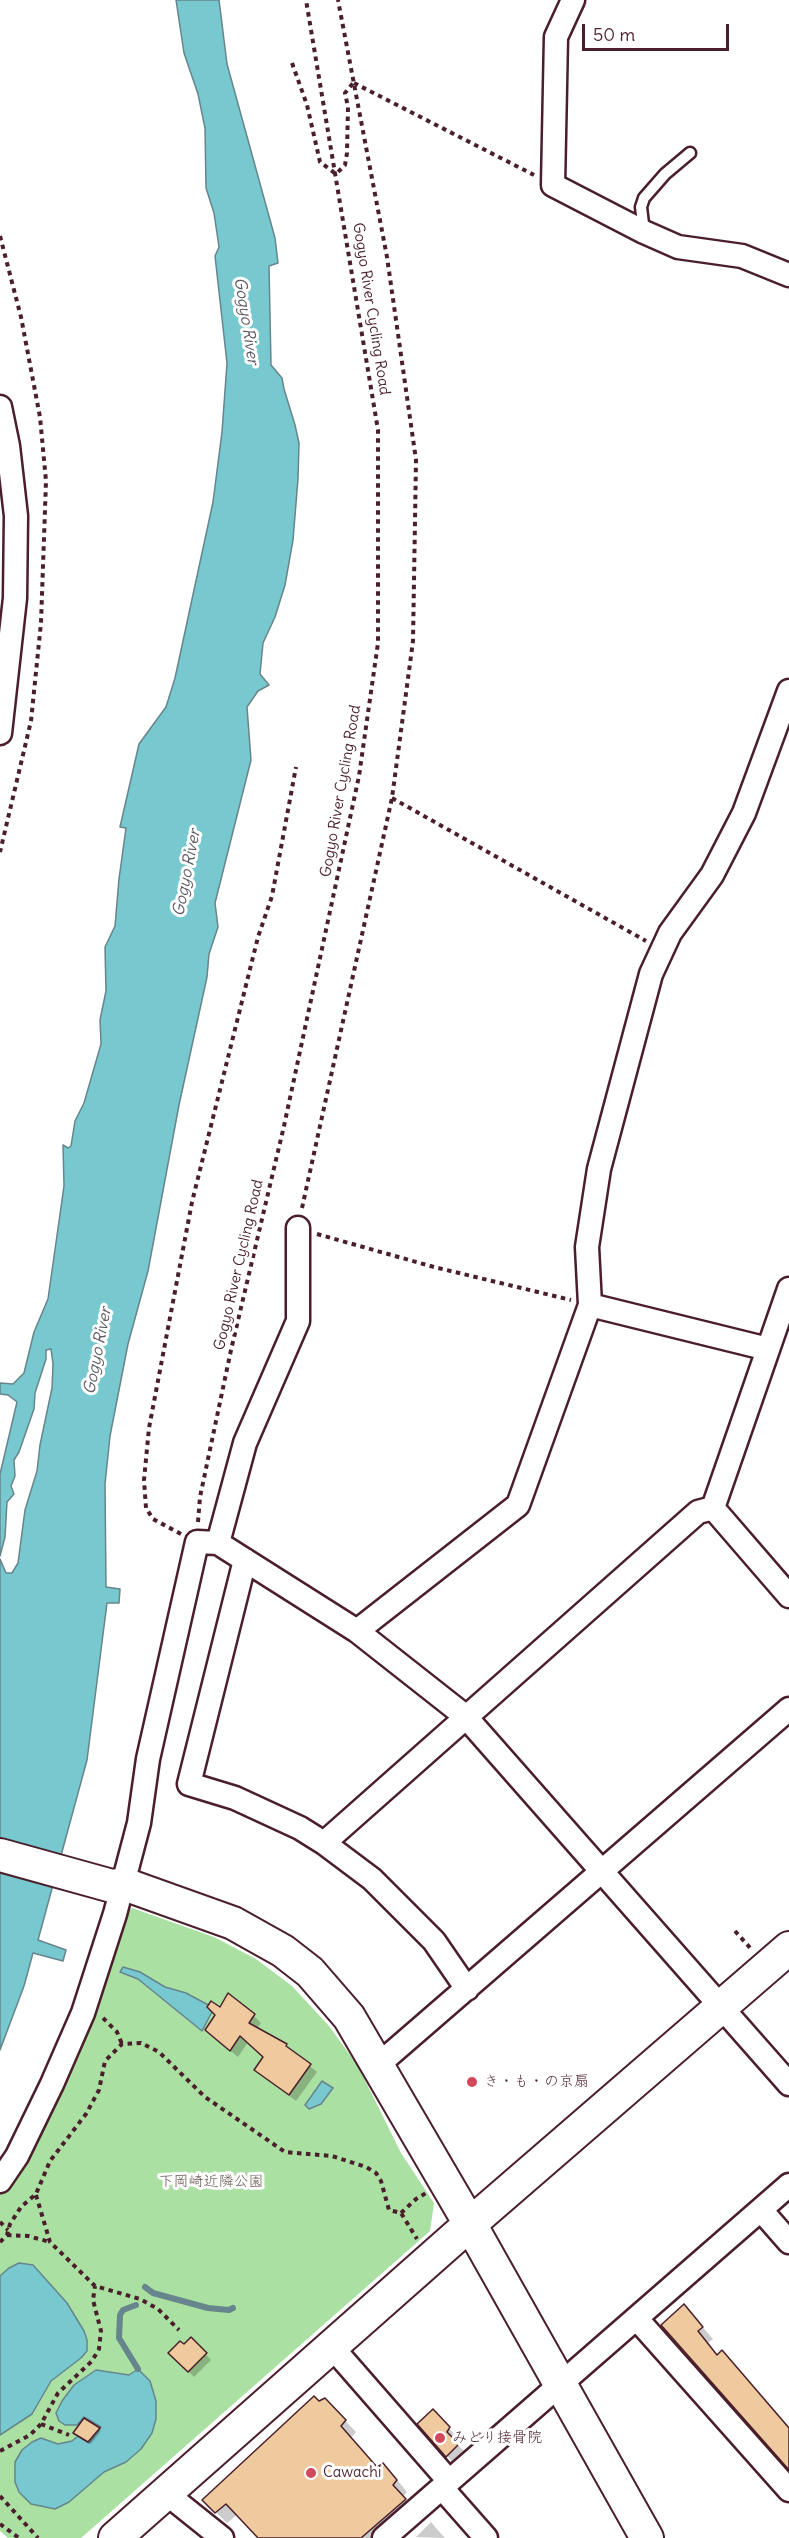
<!DOCTYPE html>
<html>
<head>
<meta charset="utf-8">
<style>
  body { margin:0 }
  #map { position:relative; width:789px; height:2538px; overflow:hidden; background:#fff; font-family:Delius,sans-serif }
  canvas { display:block }
  .scale { position:absolute; left:582px; top:24px; width:147px; height:27px; box-sizing:border-box; border:3px solid #4a1f2b; border-top:0; padding-left:8px; font-size:18px; line-height:21px; white-space:nowrap; color:#4a1f2b; -webkit-text-stroke:4px #fff; paint-order:stroke }
</style>
</head>
<body>
<div id="map">
<canvas width="789" height="2538"></canvas>
<div class="scale">50 m</div>
</div>
<script>
const ctx = document.querySelector('canvas').getContext('2d');
ctx.lineJoin = 'round';
function paint(path, color) {
  ctx.fillStyle = color;
  ctx.fill(path, 'evenodd');
}
function poly(rows) {
  const path = new Path2D();
  for (const r of rows) {
    path.moveTo(r[0], r[1]);
    for (let i = 2; i < r.length; i += 2) path.lineTo(r[i], r[i + 1]);
  }
  return path;
}
function strokePath(path, color, width, dash) {
  ctx.strokeStyle = color;
  ctx.lineWidth = width;
  ctx.lineCap = dash ? 'butt' : 'round';
  ctx.setLineDash(dash || []);
  ctx.stroke(path);
}
function label(font, color, halo, rows, align = 'center') {
  ctx.font = font + ' Delius,"Klee One",sans-serif';
  ctx.lineWidth = 6;
  ctx.setLineDash([]);
  ctx.textBaseline = 'middle';
  ctx.strokeStyle = halo;
  ctx.fillStyle = color;
  for (const [text, x, y, turn = 0] of rows) {
    ctx.save();
    ctx.translate(x, y);
    ctx.rotate((+turn || 0) * Math.PI / 180);
    ctx.textAlign = isNaN(turn) ? turn : align;
    if (halo) ctx.strokeText(text, 0, 0);
    ctx.fillText(text, 0, 0);
    ctx.restore();
  }
}
const green = poly([
  [132,1908,214,1937,256,1959,292,1986,329,2026,358,2066,401,2153,434,2203,430,2231,81,2538,8,2538,0,2531,0,2192,19,2165,121,1918]
]);
const water = poly([
  [176,0,219,0,227,64,275,238,278,263,269,266,271,365,282,378,284,389,295,425,299,443,298,479,293,540,285,585,275,617,263,643,260,674,269,685,258,691,247,707,251,760,215,903,218,927,209,954,207,977,179,1105,148,1271,128,1344,110,1436,105,1484,106,1587,120,1589,119,1603,107,1603,87,1760,38,1940,66,1950,63,1961,33,1953,24,1986,0,2050,0,1559,6,1573,12,1573,18,1563,25,1510,37,1471,40,1445,52,1388,53,1364,51,1349,46,1350,46,1359,35,1393,34,1409,19,1452,14,1460,15,1476,11,1486,14,1494,7,1502,5,1537,0,1556,0,1474,17,1402,8,1395,0,1394,0,1383,13,1384,24,1373,34,1332,48,1299,64,1186,63,1145,68,1148,71,1146,75,1121,84,1103,101,1044,100,1020,106,991,105,947,115,926,119,879,126,828,120,827,139,744,166,707,175,678,213,502,222,432,227,363,215,256,219,247,214,213,206,188,205,128,198,94,184,53,176,0],
  [123,1967,140,1972,165,1987,186,1993,214,2008,202,2031,138,1979,120,1972,123,1967],
  [322,2081,333,2088,321,2104,309,2109,305,2105,322,2081],
  [19,2263,33,2265,67,2303,84,2331,87,2340,87,2351,81,2358,51,2381,32,2414,0,2435,0,2276,9,2268,19,2263],
  [138,2369,150,2381,156,2401,156,2419,152,2433,141,2449,126,2462,104,2472,69,2502,55,2509,31,2504,19,2492,15,2482,15,2462,22,2450,32,2442,41,2438,58,2444,72,2441,78,2436,89,2443,101,2427,84,2417,77,2425,65,2425,59,2421,56,2413,62,2401,74,2385,96,2370,129,2375,138,2369]
]);
const shadow = poly([
  [221,2009,254,2016,261,2023,257,2029,286,2046,317,2072,296,2101,256,2070,265,2057,248,2042,238,2057,214,2037],
  [684,2306,713,2339,708,2343,718,2356,789,2428,789,2467,663,2325],
  [191,2339,211,2360,194,2377,170,2353,184,2346],
  [319,2403,336,2411,356,2432,351,2438,377,2468,382,2465,394,2476,407,2492,403,2497,416,2511,385,2538,260,2538,238,2514,227,2523,204,2500],
  [433,2411,454,2434,451,2438,464,2451,452,2461,447,2456],
  [99,2429,101,2431,91,2444,78,2435],
  [431,2522,436,2528,445,2538,416,2537]
]);
const stream = poly([
  [145,2287,153,2293,208,2308,229,2310,233,2308],
  [136,2305,123,2310,120,2315,119,2338,138,2369]
]);
const building = poly([
  [228,1993,255,2014,249,2023,287,2044,286,2046,311,2064,289,2095,254,2070,263,2057,240,2036,230,2051,205,2030,215,2015,207,2007,211,2001,220,2007,228,1993],
  [684,2304,703,2327,698,2331,717,2355,722,2350,789,2428,789,2470,661,2325,684,2304],
  [191,2337,207,2353,188,2372,168,2353,180,2341,184,2344,191,2337],
  [314,2396,319,2401,325,2398,346,2420,341,2426,377,2467,383,2463,397,2480,393,2485,406,2499,361,2538,258,2538,226,2504,215,2513,202,2500,314,2396],
  [433,2409,450,2427,447,2432,459,2444,446,2457,417,2424,433,2409],
  [84,2418,100,2428,88,2442,73,2433,84,2418]
]);
const path = poly([
  [292,63,307,105,320,162,336,174,345,165,347,153,348,107,345,93,353,83],
  [354,83,534,175],
  [0,236,21,317,40,417,46,481,41,623,31,721,0,852],
  [392,798,646,941],
  [302,1208,392,798,413,641,416,460,387,257,338,0],
  [317,1234,434,1267,571,1300],
  [198,1522,200,1497,231,1350,284,1126,359,776,378,643,378,430,306,0],
  [181,1534,153,1519,146,1508,144,1480,149,1428,192,1202,258,937,272,896,296,767],
  [735,1931,752,1950],
  [103,2018,117,2032,122,2044],
  [36,2195,50,2242,95,2286,140,2299,158,2309,179,2330],
  [401,2213,416,2199,426,2193],
  [0,2222,8,2230],
  [7,2235,28,2236,50,2242],
  [0,2242,7,2235,10,2224,21,2207,36,2194,50,2161,86,2114,99,2090,105,2061,122,2044,141,2043,159,2052,205,2097,285,2152,332,2156,366,2167,376,2173,381,2181,389,2210,401,2213,417,2239],
  [41,2424,69,2435],
  [0,2451,30,2435,41,2424,58,2393,92,2361,99,2349,101,2331,93,2300,95,2286],
  [0,2496,38,2538],
  [0,2524,19,2538]
]);
const lane = poly([
  [644,232,641,207,644,198,665,174,690,153]
]);
const street = poly([
  [573,0,556,37,553,185,644,232,678,247,742,256,789,275],
  [0,407,8,446,16,516,15,598,0,733],
  [590,1305,587,1247,599,1169,651,974,670,933,712,875,744,813,789,691],
  [713,1508,789,1289],
  [713,1508,789,1596],
  [218,1543,245,1443,298,1321,298,1228],
  [245,1560,189,1784,235,1798,300,1828,324,1843,372,1879,434,1941,467,1989],
  [357,1631,518,1505,590,1305,768,1349],
  [324,1843,698,1512,713,1508],
  [378,2065,789,1709],
  [0,2181,17,2156,52,2084,83,2013,115,1914,139,1823,148,1759,197,1542,218,1543,357,1631,465,1716,789,2084],
  [761,2210,789,2242],
  [637,2319,789,2490],
  [332,2347,449,2481],
  [442,2488,486,2538],
  [167,2494,222,2538],
  [384,2538,789,2185]
]);
const secondary = poly([
  [0,1855,112,1886,124,1884,233,1923,283,1951,310,1972,349,2017,470,2224,647,2538],
  [115,2538,470,2224,789,1948]
]);
const markers = [
  [472,2082,6,"#d1495b"],
  [440,2438,6,"#d1495b"],
  [311,2473,6,"#d1495b"]
];
const streetNames = [
  ["Gogyo River Cycling Road",371,309,81],
  ["Gogyo River Cycling Road",341,791,-80],
  ["Gogyo River Cycling Road",239,1265,-77]
];
const poiNames = [
  ["き・も・の京扇",484,2082],
  ["みどり接骨院",452,2438],
  ["Cawachi",323,2473]
];
const parkNames = [
  ["下岡崎近隣公園",211,2182]
];
const waterNames = [
  ["Gogyo River",246,321,81],
  ["Gogyo River",187,873,-79],
  ["Gogyo River",98,1351,-79]
];
paint(green, '#aae0a2');
paint(water, '#78c9cf');
strokePath(water, '#66858d', 1.5);
paint(shadow, '#0003');
strokePath(stream, '#66858d', 6);
paint(building, '#efca9f');
strokePath(building, '#4a1f2b', 1.5);
strokePath(lane, '#4a1f2b', 15);
strokePath(street, '#4a1f2b', 27);
strokePath(secondary, '#4a1f2b', 36);
strokePath(path, '#4a1f2b', 4, [4.5, 4.5]);
strokePath(lane, '#fff', 10);
strokePath(street, '#fff', 22);
strokePath(secondary, '#fff', 32);
for (const [x, y, r, color] of markers) {
  const dot = new Path2D();
  dot.arc(x, y, r, 0, 2 * Math.PI);
  ctx.fillStyle = color;
  ctx.fill(dot);
  strokePath(dot, '#fff', 2);
}
label('15px', '#4a1f2b', '#fff', streetNames);
label('15px', '#4a1f2b', '#fff', poiNames, 'left');
label('15px', '#67594f', '#fff', parkNames);
label('italic 16px', '#5a5a64', '#fff', waterNames);
</script>
</body>
</html>
